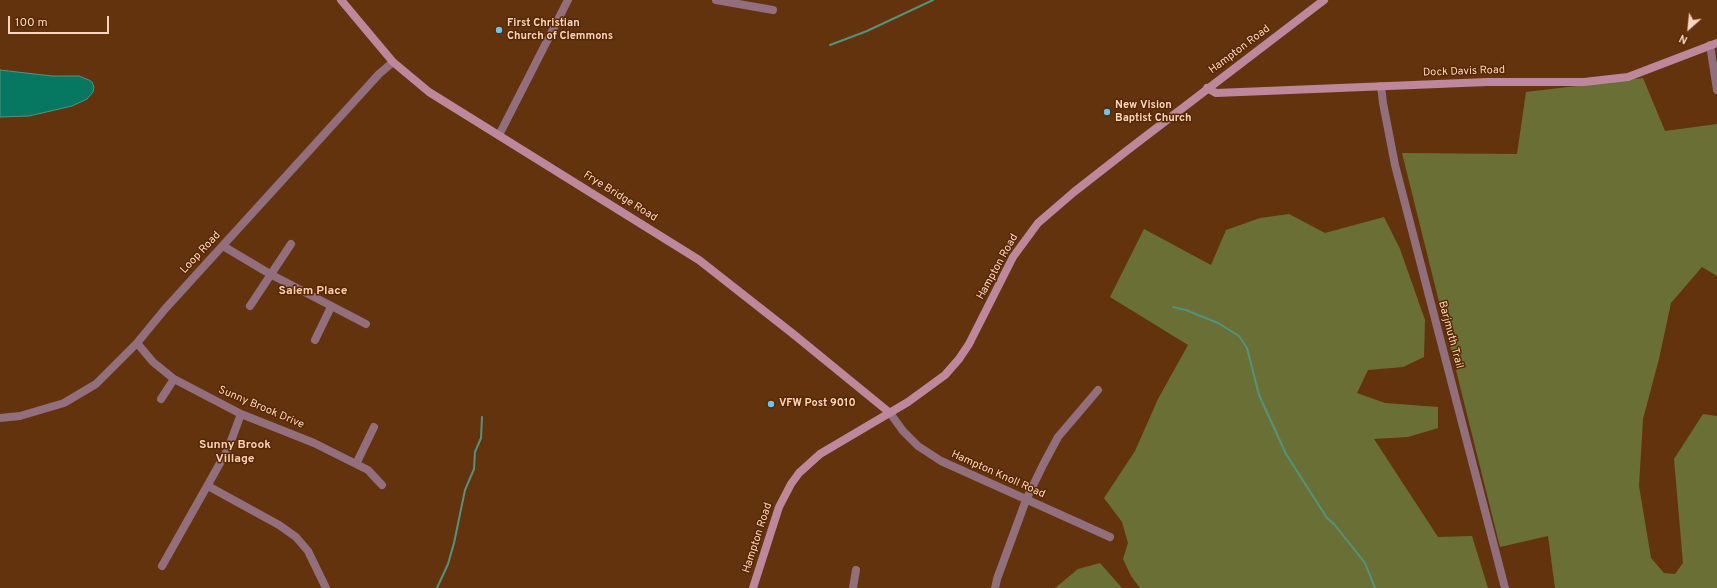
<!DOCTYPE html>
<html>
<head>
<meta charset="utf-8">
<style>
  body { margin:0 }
  #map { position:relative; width:1717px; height:588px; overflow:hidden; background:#63330e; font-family:Overpass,sans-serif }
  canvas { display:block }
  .north { position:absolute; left:1669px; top:8px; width:40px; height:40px; -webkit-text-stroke:3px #572801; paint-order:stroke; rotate:207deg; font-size:11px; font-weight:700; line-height:16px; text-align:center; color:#fbd6bf }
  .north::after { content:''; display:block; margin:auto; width:14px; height:18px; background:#fbd6bf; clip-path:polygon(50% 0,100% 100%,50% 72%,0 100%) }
  .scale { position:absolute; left:8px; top:16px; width:101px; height:18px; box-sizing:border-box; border:2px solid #fbd6bf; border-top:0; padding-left:5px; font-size:12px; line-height:14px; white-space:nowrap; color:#fbd6bf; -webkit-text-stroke:3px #572801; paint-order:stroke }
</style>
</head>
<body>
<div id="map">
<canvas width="1717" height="588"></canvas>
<div class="north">N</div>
<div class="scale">100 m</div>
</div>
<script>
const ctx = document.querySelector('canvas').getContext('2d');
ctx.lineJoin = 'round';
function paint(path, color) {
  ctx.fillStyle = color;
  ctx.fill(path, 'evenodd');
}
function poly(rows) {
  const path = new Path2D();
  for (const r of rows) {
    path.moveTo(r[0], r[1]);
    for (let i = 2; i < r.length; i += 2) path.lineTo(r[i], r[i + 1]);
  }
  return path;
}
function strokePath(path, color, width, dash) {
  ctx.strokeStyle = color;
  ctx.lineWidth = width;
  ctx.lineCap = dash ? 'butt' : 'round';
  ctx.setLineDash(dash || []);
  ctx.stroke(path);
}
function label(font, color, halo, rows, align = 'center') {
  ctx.font = font + ' Overpass,sans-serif';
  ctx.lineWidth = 3;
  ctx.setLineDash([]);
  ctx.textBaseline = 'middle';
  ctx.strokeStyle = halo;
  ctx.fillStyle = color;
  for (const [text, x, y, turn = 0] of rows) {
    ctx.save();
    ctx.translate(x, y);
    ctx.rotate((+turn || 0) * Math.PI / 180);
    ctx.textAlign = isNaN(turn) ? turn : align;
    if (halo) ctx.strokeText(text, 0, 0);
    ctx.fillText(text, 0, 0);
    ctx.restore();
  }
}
const green = poly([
  [1643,78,1665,131,1717,124,1717,276,1702,267,1671,303,1659,359,1643,419,1639,486,1651,558,1664,573,1675,574,1683,563,1674,459,1703,414,1717,416,1717,588,1555,588,1548,536,1500,547,1402,153,1517,154,1526,92],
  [1289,214,1325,233,1384,217,1400,249,1425,320,1424,357,1403,367,1368,370,1357,393,1385,403,1438,407,1438,428,1408,437,1374,439,1438,537,1472,536,1488,588,1140,588,1131,576,1123,559,1128,543,1122,522,1104,498,1135,451,1158,399,1188,345,1110,297,1144,229,1211,265,1226,230,1260,218],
  [1100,563,1122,588,1055,588,1078,569]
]);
const water = poly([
  [0,70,52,76,79,76,89,80,92,82,94,87,93,92,87,99,72,106,29,116,0,117,0,70]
]);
const stream = poly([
  [830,45,867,31,933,0],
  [1173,307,1186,310,1218,323,1239,336,1247,348,1259,395,1286,454,1327,518,1334,524,1365,563,1375,588],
  [437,588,448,564,454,543,465,490,474,469,475,452,481,438,482,417]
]);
const street = poly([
  [716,0,773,10],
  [1710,45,1717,90],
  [1381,86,1383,103,1395,165,1505,588],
  [499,135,568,0],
  [223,246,270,274,366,324],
  [250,306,291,244],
  [315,340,331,307],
  [137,343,153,362,174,379,241,414,314,443,368,470,382,485],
  [161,399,174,379],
  [890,413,903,431,918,446,941,461,1110,537],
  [0,418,20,416,64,403,96,384,137,343,165,309,379,74,393,62],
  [356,464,374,427],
  [208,486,279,525,296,537,308,551,326,588],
  [162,566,228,449,241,414],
  [853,588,856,570],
  [995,588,997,579,1026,500,1043,465,1058,437,1098,390]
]);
const secondary = poly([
  [341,0,393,62,429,92,699,260,792,333,890,413],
  [1207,88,1216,93,1487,82,1584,82,1628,77,1717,43],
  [753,588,779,507,791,484,799,473,820,454,908,402,945,375,959,359,969,344,1013,257,1038,223,1074,192,1129,149,1324,0]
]);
const markers = [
  [499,30,4,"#6bc3f2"],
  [1107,112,4,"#6bc3f2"],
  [771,404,4,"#6bc3f2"]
];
const poiNames = [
  ["First Christian",507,24],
  ["Church of Clemmons",507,37],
  ["New Vision",1115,106],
  ["Baptist Church",1115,119],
  ["VFW Post 9010",779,404]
];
const streetNames = [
  ["Hampton Road",1240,50,-37],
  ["Dock Davis Road",1464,72,-2],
  ["Frye Bridge Road",620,197,32],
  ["Loop Road",201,253,-47],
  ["Hampton Road",998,267,-61],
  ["Barjmuth Trail",1450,335,75],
  ["Sunny Brook Drive",261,408,23],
  ["Hampton Knoll Road",998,475,24],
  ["Hampton Road",758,538,-72]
];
const neighbourhoodNames = [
  ["Salem Place",313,292],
  ["Sunny Brook",235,446],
  ["Village",235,460]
];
paint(green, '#6a7035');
paint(water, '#067862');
strokePath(water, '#50947e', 1);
strokePath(stream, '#50947e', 2);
strokePath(street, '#916f7c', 8);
strokePath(secondary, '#bd879c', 8);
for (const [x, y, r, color] of markers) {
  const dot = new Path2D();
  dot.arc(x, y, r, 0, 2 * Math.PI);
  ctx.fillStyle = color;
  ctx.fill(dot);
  strokePath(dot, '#572801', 1.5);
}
label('bold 11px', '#fbd6bf', '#572801', poiNames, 'left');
label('11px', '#fbd6bf', '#572801', streetNames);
label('bold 12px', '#fbcfb3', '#572801', neighbourhoodNames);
</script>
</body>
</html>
